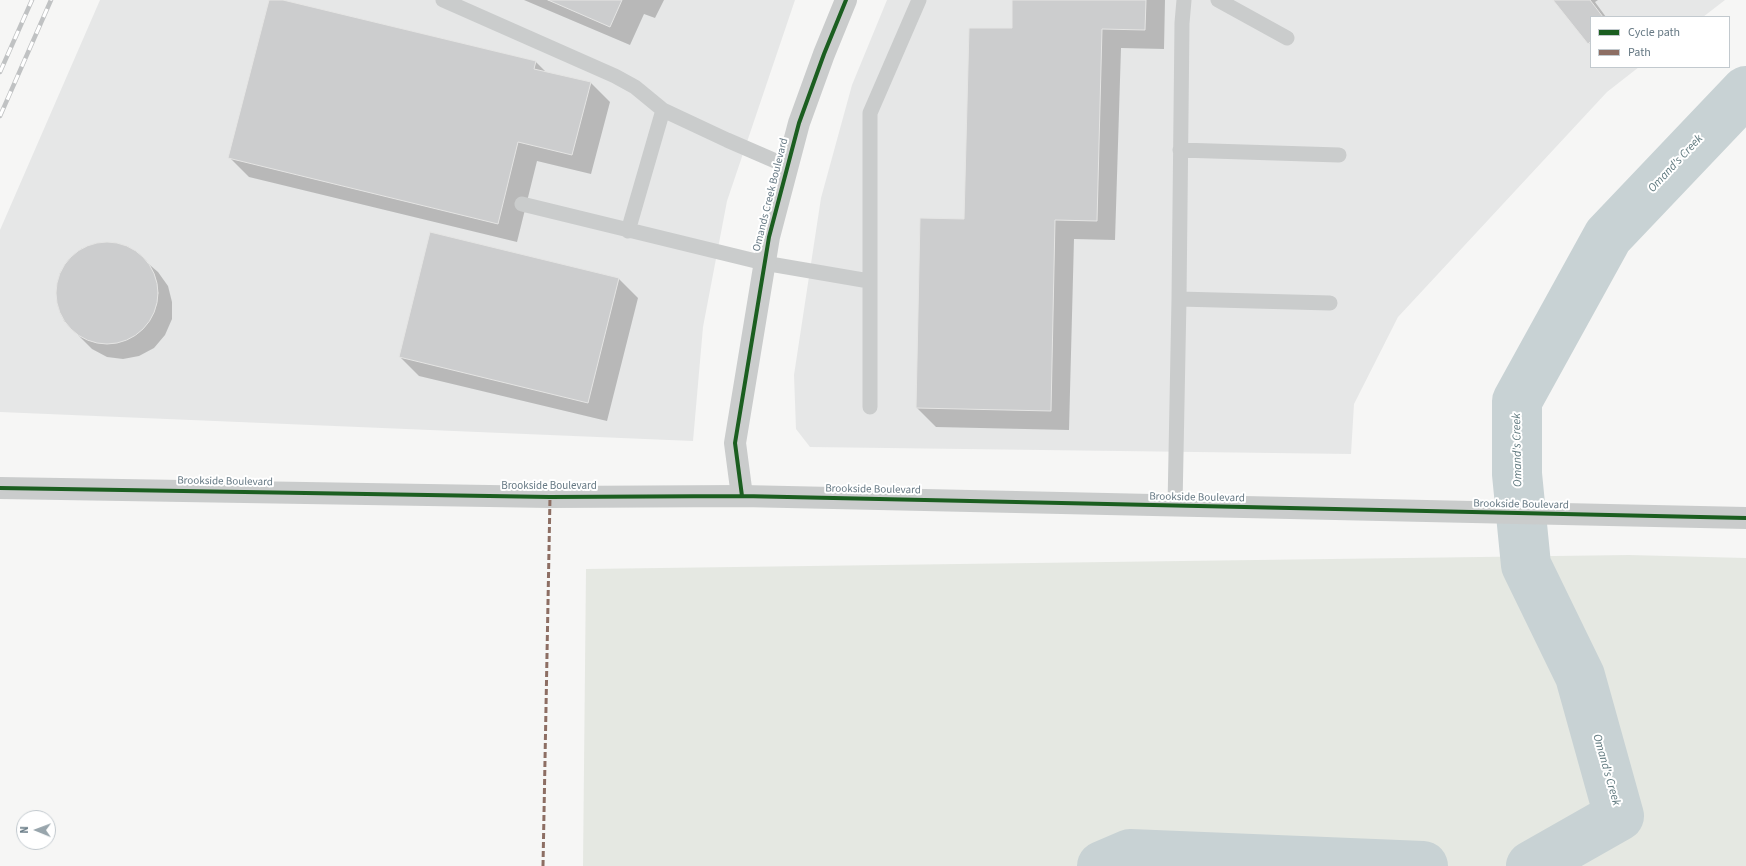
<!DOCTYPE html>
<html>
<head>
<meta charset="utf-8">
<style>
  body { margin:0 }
  #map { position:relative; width:1746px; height:866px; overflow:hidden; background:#f6f6f5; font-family:"Source Sans 3",sans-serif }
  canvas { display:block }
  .legend { position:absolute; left:1590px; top:16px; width:140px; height:52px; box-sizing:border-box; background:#fff; border:1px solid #c2c9ce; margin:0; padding:5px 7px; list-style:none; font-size:12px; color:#667984 }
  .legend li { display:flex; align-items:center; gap:8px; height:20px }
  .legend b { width:20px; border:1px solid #c2c9ce }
  .north { position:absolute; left:16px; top:810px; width:40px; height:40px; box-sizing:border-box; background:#fff; border:1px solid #c2c9ce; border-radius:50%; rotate:271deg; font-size:11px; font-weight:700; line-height:16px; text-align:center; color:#667984 }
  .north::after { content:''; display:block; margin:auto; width:14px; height:18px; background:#98a5ac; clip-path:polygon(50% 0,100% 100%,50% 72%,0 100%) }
</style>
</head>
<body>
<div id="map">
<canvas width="1746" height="866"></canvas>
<ul class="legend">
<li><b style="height:5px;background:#1b5e20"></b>Cycle path</li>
<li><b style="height:5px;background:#8d6e63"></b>Path</li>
</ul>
<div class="north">N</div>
</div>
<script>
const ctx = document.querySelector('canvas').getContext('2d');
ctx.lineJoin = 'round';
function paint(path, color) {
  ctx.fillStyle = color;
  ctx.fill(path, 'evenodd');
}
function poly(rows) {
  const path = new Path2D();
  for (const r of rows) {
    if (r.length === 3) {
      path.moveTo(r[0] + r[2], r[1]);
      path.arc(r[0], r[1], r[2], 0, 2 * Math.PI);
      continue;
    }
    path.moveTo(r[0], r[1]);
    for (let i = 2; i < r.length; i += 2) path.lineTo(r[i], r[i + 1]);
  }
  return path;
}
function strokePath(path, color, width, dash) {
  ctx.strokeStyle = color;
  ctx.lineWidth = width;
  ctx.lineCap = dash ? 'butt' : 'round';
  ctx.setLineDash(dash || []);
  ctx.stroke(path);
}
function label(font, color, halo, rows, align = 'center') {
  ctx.font = font + ' "Source Sans 3",sans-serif';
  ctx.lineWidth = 4;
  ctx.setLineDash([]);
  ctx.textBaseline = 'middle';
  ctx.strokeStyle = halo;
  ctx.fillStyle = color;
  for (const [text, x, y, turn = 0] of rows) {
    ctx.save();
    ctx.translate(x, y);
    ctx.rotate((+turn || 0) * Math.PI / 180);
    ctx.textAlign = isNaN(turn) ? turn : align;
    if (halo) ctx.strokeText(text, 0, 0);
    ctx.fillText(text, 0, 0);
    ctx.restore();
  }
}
const built = poly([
  [100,0,795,0,727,201,703,327,693,441,0,412,0,230],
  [887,0,1725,0,1703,17,1591,17,1591,67,1639,67,1607,92,1398,317,1354,404,1351,454,810,447,796,429,794,375,821,198,852,85]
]);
const green = poly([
  [1629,555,1746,558,1746,866,583,866,586,569]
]);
const shadow = poly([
  [270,0,279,0,535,61,547,73,591,83,610,102,591,174,537,161,517,242,249,177,230,158],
  [524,0,664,0,655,18,644,14,630,45],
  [1013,0,1165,0,1164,49,1121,48,1115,240,1074,239,1069,430,936,427,917,408,921,219,965,220,1013,29],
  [1554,0,1598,0,1595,2,1606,17,1591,17,1591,45],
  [97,243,113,243,129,247,158,272,168,286,172,302,172,319,165,335,154,348,139,356,123,359,107,357,92,349,64,321,58,306,56,290,60,273,69,259,81,249],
  [619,279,638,298,607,421,419,376,400,357]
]);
const river = poly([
  [1102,866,1130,854,1423,866],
  [1531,866,1619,816,1580,676,1526,565,1517,474,1517,401,1608,236,1746,91]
]);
const building = poly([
  [269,0,283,0,536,61,534,69,591,82,572,155,518,142,498,224,228,158,269,0],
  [548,0,622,0,610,27,548,0],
  [1012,0,1146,0,1145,30,1102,29,1097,221,1055,220,1051,411,916,408,920,218,964,219,969,28,1012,28,1012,0],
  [1553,0,1590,0,1603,17,1591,17,1591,41,1588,44,1553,0],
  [430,232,619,278,588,403,399,357,430,232],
  [107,293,51]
]);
const service = poly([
  [443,0,615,76,635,87,663,110,727,140,787,166],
  [1218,0,1287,38],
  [1180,150,1339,155],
  [522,204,764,263,869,281],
  [628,231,663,110],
  [1179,299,1182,23,1184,0],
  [870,407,870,113,919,0],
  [1175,506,1179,299,1330,303]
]);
const minor = poly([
  [742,496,735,443,769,237,799,123,824,54,846,0]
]);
const tertiary = poly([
  [0,488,550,497,742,496,1746,518]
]);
const rail = poly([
  [0,72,32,0],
  [0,116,51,0]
]);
const quiet = poly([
  [543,866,550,497]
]);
const cycleway = poly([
  [0,488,550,497,742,496,1746,518],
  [742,496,735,443,769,237,799,123,824,54,846,0]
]);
const streetNames = [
  ["Omands Creek Boulevard",771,195,-76],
  ["Brookside Boulevard",225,482,1],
  ["Brookside Boulevard",549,487],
  ["Brookside Boulevard",873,490,1],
  ["Brookside Boulevard",1197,498,1],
  ["Brookside Boulevard",1521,505,1]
];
const waterNames = [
  ["Omand's Creek",1676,164,-47],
  ["Omand's Creek",1518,450,-91],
  ["Omand's Creek",1606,770,74]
];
paint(built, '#e6e7e7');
paint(green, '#e5e8e2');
paint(shadow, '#0003');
strokePath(river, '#c8d2d4', 50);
paint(building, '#cccdce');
strokePath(building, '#e5e5e4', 1);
strokePath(service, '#cacccc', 15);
strokePath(minor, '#cacccc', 22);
strokePath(tertiary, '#cacccc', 22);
strokePath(rail, '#c0c2c3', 4.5);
strokePath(rail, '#fff', 3, [9]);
strokePath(quiet, '#8d6e63', 3, [6, 3]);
strokePath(cycleway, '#1b5e20', 4);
label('11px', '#667984', '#fff', streetNames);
label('italic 12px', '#627b80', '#fff', waterNames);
</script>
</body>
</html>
